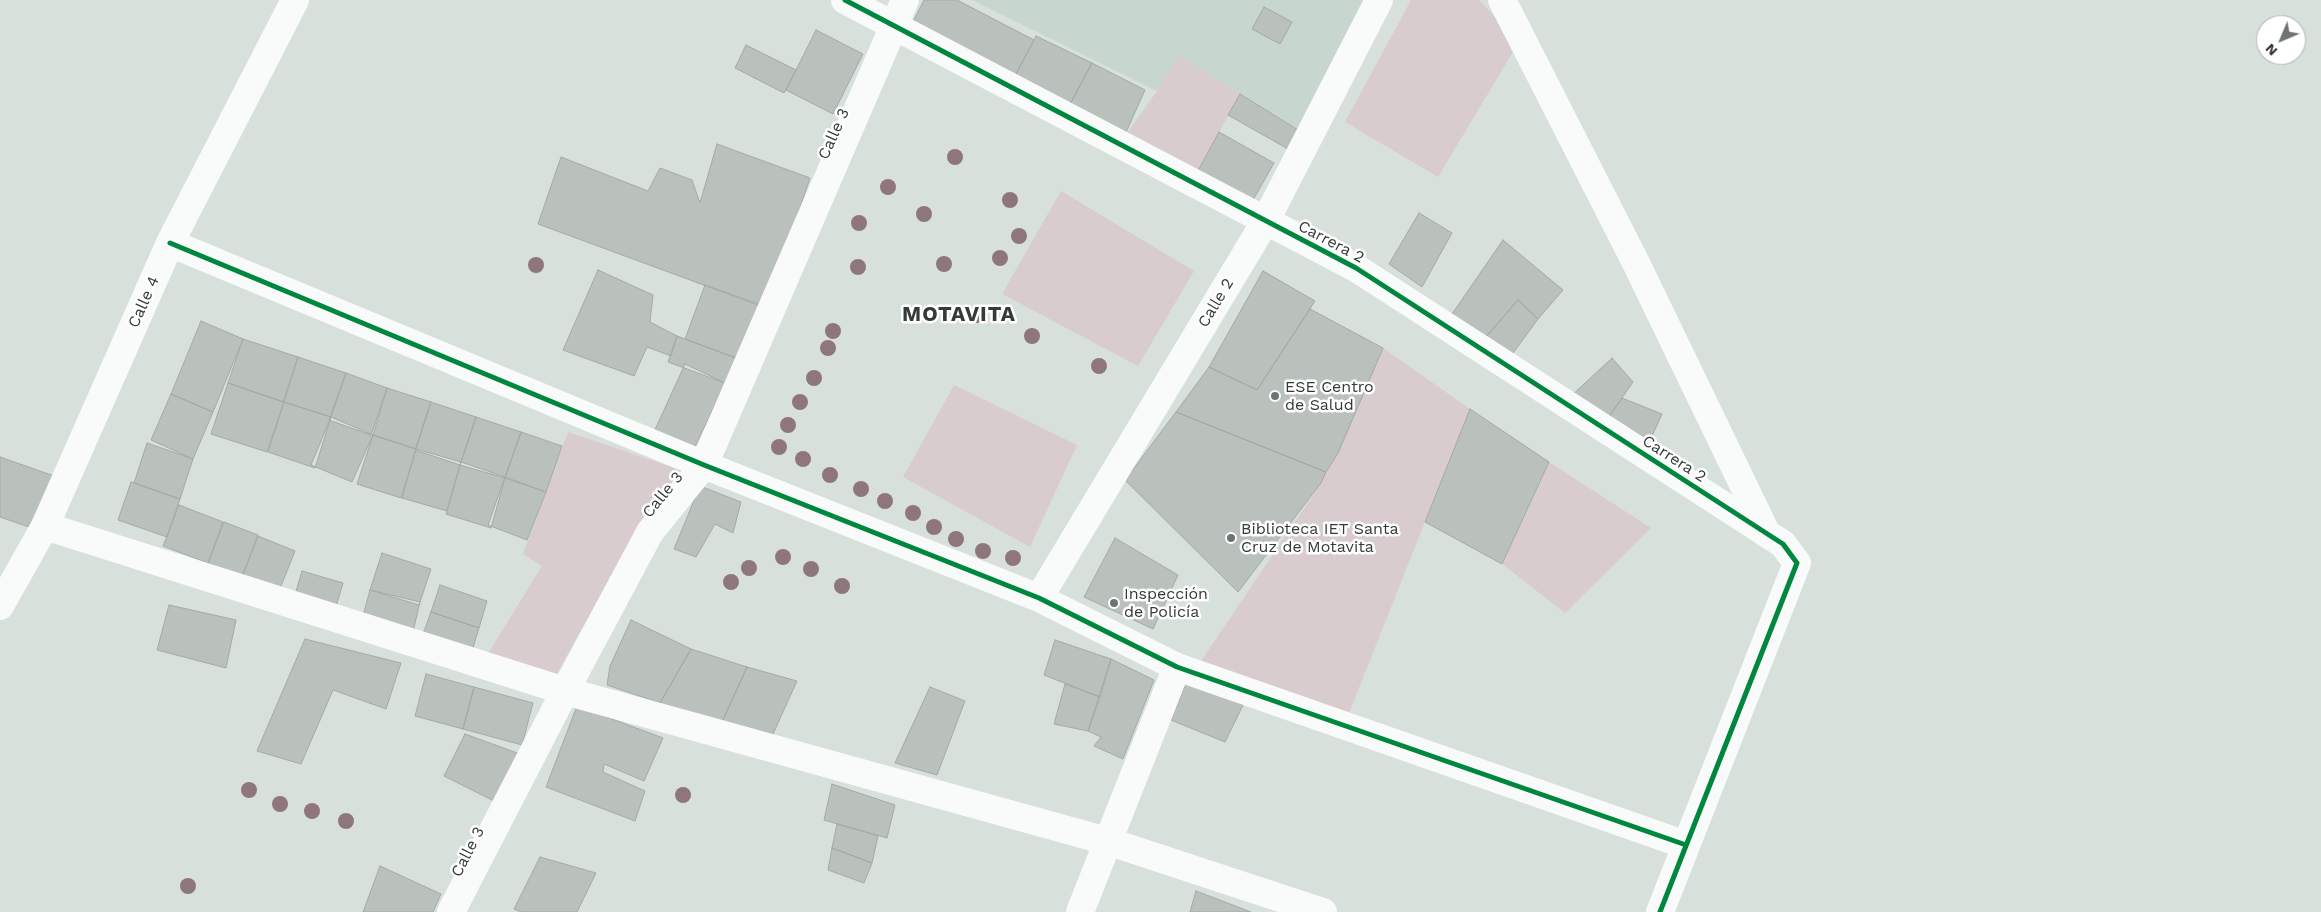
<!DOCTYPE html>
<html>
<head>
<meta charset="utf-8">
<style>
  body { margin:0 }
  #map { position:relative; width:2321px; height:912px; overflow:hidden; background:#d8e0dc; font-family:"Work Sans",sans-serif }
  canvas { display:block }
  .north { position:absolute; left:2256px; top:15px; width:50px; height:50px; box-sizing:border-box; background:#fff; border:1px solid #adb0af; border-radius:50%; rotate:225deg; font-size:14px; font-weight:700; line-height:20px; text-align:center; color:#333a37 }
  .north::after { content:''; display:block; margin:auto; width:18px; height:22px; background:#6d7471; clip-path:polygon(50% 0,100% 100%,50% 72%,0 100%) }
</style>
</head>
<body>
<div id="map">
<canvas width="2321" height="912"></canvas>
<div class="north">N</div>
</div>
<script>
const ctx = document.querySelector('canvas').getContext('2d');
ctx.lineJoin = 'round';
function paint(path, color) {
  ctx.fillStyle = color;
  ctx.fill(path, 'evenodd');
}
function poly(rows) {
  const path = new Path2D();
  for (const r of rows) {
    path.moveTo(r[0], r[1]);
    for (let i = 2; i < r.length; i += 2) path.lineTo(r[i], r[i + 1]);
  }
  return path;
}
function strokePath(path, color, width, dash) {
  ctx.strokeStyle = color;
  ctx.lineWidth = width;
  ctx.lineCap = dash ? 'butt' : 'round';
  ctx.setLineDash(dash || []);
  ctx.stroke(path);
}
function label(font, color, halo, rows, align = 'center') {
  ctx.font = font + ' "Work Sans",sans-serif';
  ctx.lineWidth = 5;
  ctx.setLineDash([]);
  ctx.textBaseline = 'middle';
  ctx.strokeStyle = halo;
  ctx.fillStyle = color;
  for (const [text, x, y, turn = 0] of rows) {
    ctx.save();
    ctx.translate(x, y);
    ctx.rotate((+turn || 0) * Math.PI / 180);
    ctx.textAlign = isNaN(turn) ? turn : align;
    if (halo) ctx.strokeText(text, 0, 0);
    ctx.fillText(text, 0, 0);
    ctx.restore();
  }
}
const built = poly([
  [972,0,1364,0,1298,130,1179,56,1157,91]
]);
const green = poly([
  [1411,0,1479,0,1519,42,1438,177,1345,122],
  [1179,55,1240,94,1194,178,1123,139,1157,91],
  [1061,191,1194,271,1138,366,1002,294],
  [1383,348,1470,409,1345,723,1197,667,1321,483],
  [954,385,1077,445,1030,547,903,477],
  [568,432,686,472,598,600,556,675,487,655,542,566,523,554],
  [1549,462,1651,528,1565,613,1502,564]
]);
const building = poly([
  [924,0,957,0,1034,40,1013,80,911,26,924,0],
  [1264,7,1292,22,1280,44,1252,29,1264,7],
  [816,30,863,54,833,114,786,90,816,30],
  [1036,36,1092,63,1068,108,1013,80,1036,36],
  [746,45,796,70,784,93,735,68,746,45],
  [1092,63,1145,90,1123,139,1068,108,1092,63],
  [1240,94,1298,130,1288,149,1228,115,1240,94],
  [1219,132,1274,163,1248,209,1194,178,1219,132],
  [717,144,810,178,766,308,538,224,561,157,648,191,660,168,692,180,700,203,717,144],
  [1419,213,1452,233,1422,287,1389,264,1419,213],
  [1503,240,1563,290,1538,319,1518,300,1485,338,1452,314,1503,240],
  [598,270,653,295,650,322,677,336,671,356,647,347,634,376,563,350,598,270],
  [1263,271,1315,301,1257,390,1209,367,1263,271],
  [705,285,764,306,744,361,685,339,705,285],
  [1518,300,1538,319,1508,360,1485,338,1518,300],
  [1310,309,1383,348,1338,453,1326,472,1176,412,1209,367,1257,390,1310,309],
  [201,321,243,339,213,412,171,394,201,321],
  [677,336,744,361,725,383,668,362,677,336],
  [243,339,298,357,283,402,228,383,243,339],
  [298,357,346,373,331,417,284,402,298,357],
  [1612,358,1633,382,1604,424,1570,397,1612,358],
  [685,364,725,383,693,451,654,432,685,364],
  [346,373,387,388,371,435,329,420,346,373],
  [228,383,284,402,267,452,211,434,228,383],
  [387,388,431,402,416,449,373,435,387,388],
  [171,394,213,412,193,459,151,440,171,394],
  [1622,398,1662,414,1648,445,1604,424,1622,398],
  [284,402,331,417,315,468,268,452,284,402],
  [431,402,476,417,460,465,415,450,431,402],
  [1470,409,1549,462,1502,564,1425,522,1470,409],
  [1176,412,1326,472,1321,483,1238,592,1125,480,1176,412],
  [331,417,373,435,352,482,311,465,331,417],
  [476,417,521,432,505,477,461,462,476,417],
  [521,432,562,446,546,492,505,478,521,432],
  [373,435,416,449,401,498,357,484,373,435],
  [147,443,193,459,180,499,134,483,147,443],
  [416,449,461,462,447,511,402,498,416,449],
  [0,457,57,477,38,530,0,517,0,457],
  [460,465,505,478,491,528,446,514,460,465],
  [505,477,546,492,527,540,488,525,505,477],
  [131,482,180,499,167,537,118,520,131,482],
  [700,486,741,502,733,533,715,524,696,557,674,549,700,486],
  [179,505,223,522,208,563,163,546,179,505],
  [224,522,258,535,242,577,208,563,224,522],
  [258,536,295,551,279,591,242,577,258,536],
  [1115,538,1178,575,1153,629,1084,597,1115,538],
  [382,553,431,569,419,605,370,590,382,553],
  [302,571,343,583,333,617,292,605,302,571],
  [440,585,487,601,479,628,431,612,440,585],
  [370,590,420,602,412,636,361,623,370,590],
  [169,605,236,620,226,668,157,650,169,605],
  [431,612,479,628,471,654,422,637,431,612],
  [631,620,691,649,660,703,607,685,610,666,631,620],
  [305,639,401,663,386,709,333,690,301,764,257,751,305,639],
  [1055,640,1111,659,1100,697,1044,675,1055,640],
  [691,649,747,667,722,722,660,703,691,649],
  [1111,659,1154,680,1123,759,1094,746,1101,737,1088,731,1111,659],
  [747,667,797,681,773,734,722,722,747,667],
  [426,674,474,687,463,729,415,716,426,674],
  [1187,681,1243,705,1225,742,1171,720,1187,681],
  [1065,684,1100,697,1088,731,1054,724,1065,684],
  [474,687,533,703,522,745,463,729,474,687],
  [930,687,965,701,937,775,895,763,930,687],
  [577,706,663,738,644,781,604,764,603,772,645,791,635,821,546,787,577,706],
  [465,734,520,754,496,802,444,776,465,734],
  [832,784,895,805,887,838,824,820,832,784],
  [837,824,878,836,872,863,832,848,837,824],
  [832,848,872,863,864,883,828,870,832,848],
  [540,857,596,873,577,912,521,912,514,909,540,857],
  [380,866,441,894,433,912,363,912,380,866],
  [1196,891,1251,912,1190,912,1196,891]
]);
const minor = poly([
  [845,0,1356,268,1783,544,1797,563,1660,912],
  [1502,0,1636,263,1767,534],
  [170,243,704,465,1039,598,1177,667,1686,845],
  [1039,598,1265,222,1379,0],
  [451,912,565,691,650,532,704,465,905,0],
  [1080,912,1177,667]
]);
const tertiary = poly([
  [45,526,565,691,1107,841,1323,912]
]);
const secondary = poly([
  [0,606,45,526,170,243,295,0]
]);
const cycleway = poly([
  [845,0,1356,268,1783,544,1797,563,1660,912],
  [170,243,704,465,1039,598,1177,667,1686,845]
]);
const trees = [
  [955,157],
  [888,187],
  [1010,200],
  [924,214],
  [859,223],
  [1019,236],
  [1000,258],
  [944,264],
  [536,265],
  [858,267],
  [977,315],
  [833,331],
  [1032,336],
  [828,348],
  [1099,366],
  [814,378],
  [800,402],
  [788,425],
  [779,447],
  [803,459],
  [830,475],
  [861,489],
  [885,501],
  [913,513],
  [934,527],
  [956,539],
  [983,551],
  [783,557],
  [1013,558],
  [749,568],
  [811,569],
  [731,582],
  [842,586],
  [249,790],
  [683,795],
  [280,804],
  [312,811],
  [346,821],
  [188,886]
];
const markers = [
  [1275,396,5,"#6d7471"],
  [1231,538,5,"#6d7471"],
  [1114,603,5,"#6d7471"]
];
const streetNames = [
  ["Calle 3",834,134,-66],
  ["Carrera 2",1331,242,28],
  ["Calle 4",144,302,-66],
  ["Calle 2",1216,303,-59],
  ["Carrera 2",1674,459,33],
  ["Calle 3",663,495,-51],
  ["Calle 3",468,852,-63]
];
const poiNames = [
  ["ESE Centro",1285,387],
  ["de Salud",1285,405],
  ["Biblioteca IET Santa",1241,529],
  ["Cruz de Motavita",1241,547],
  ["Inspección",1124,594],
  ["de Policía",1124,612]
];
const districtNames = [
  ["MOTAVITA",959,315]
];
paint(built, '#c7d7d0');
paint(green, '#d9ccce');
paint(building, '#bac1bd');
strokePath(building, '#a3a9a6', 1);
strokePath(minor, '#f9fafa', 28);
strokePath(tertiary, '#f9fafa', 28);
strokePath(secondary, '#f9fafa', 28);
strokePath(cycleway, '#00873e', 5);
ctx.fillStyle = '#8f767c';
for (const [x, y] of trees) {
  ctx.beginPath();
  ctx.arc(x, y, 8, 0, 2 * Math.PI);
  ctx.fill();
}
for (const [x, y, r, color] of markers) {
  const dot = new Path2D();
  dot.arc(x, y, r, 0, 2 * Math.PI);
  ctx.fillStyle = color;
  ctx.fill(dot);
  strokePath(dot, '#fff', 2);
}
label('16px', '#333a37', '#fff', streetNames);
label('16px', '#333a37', '#fff', poiNames, 'left');
ctx.letterSpacing = '1px';
label('bold 21px', '#333a37', '#fff', districtNames);
ctx.letterSpacing = '0px';
</script>
</body>
</html>
